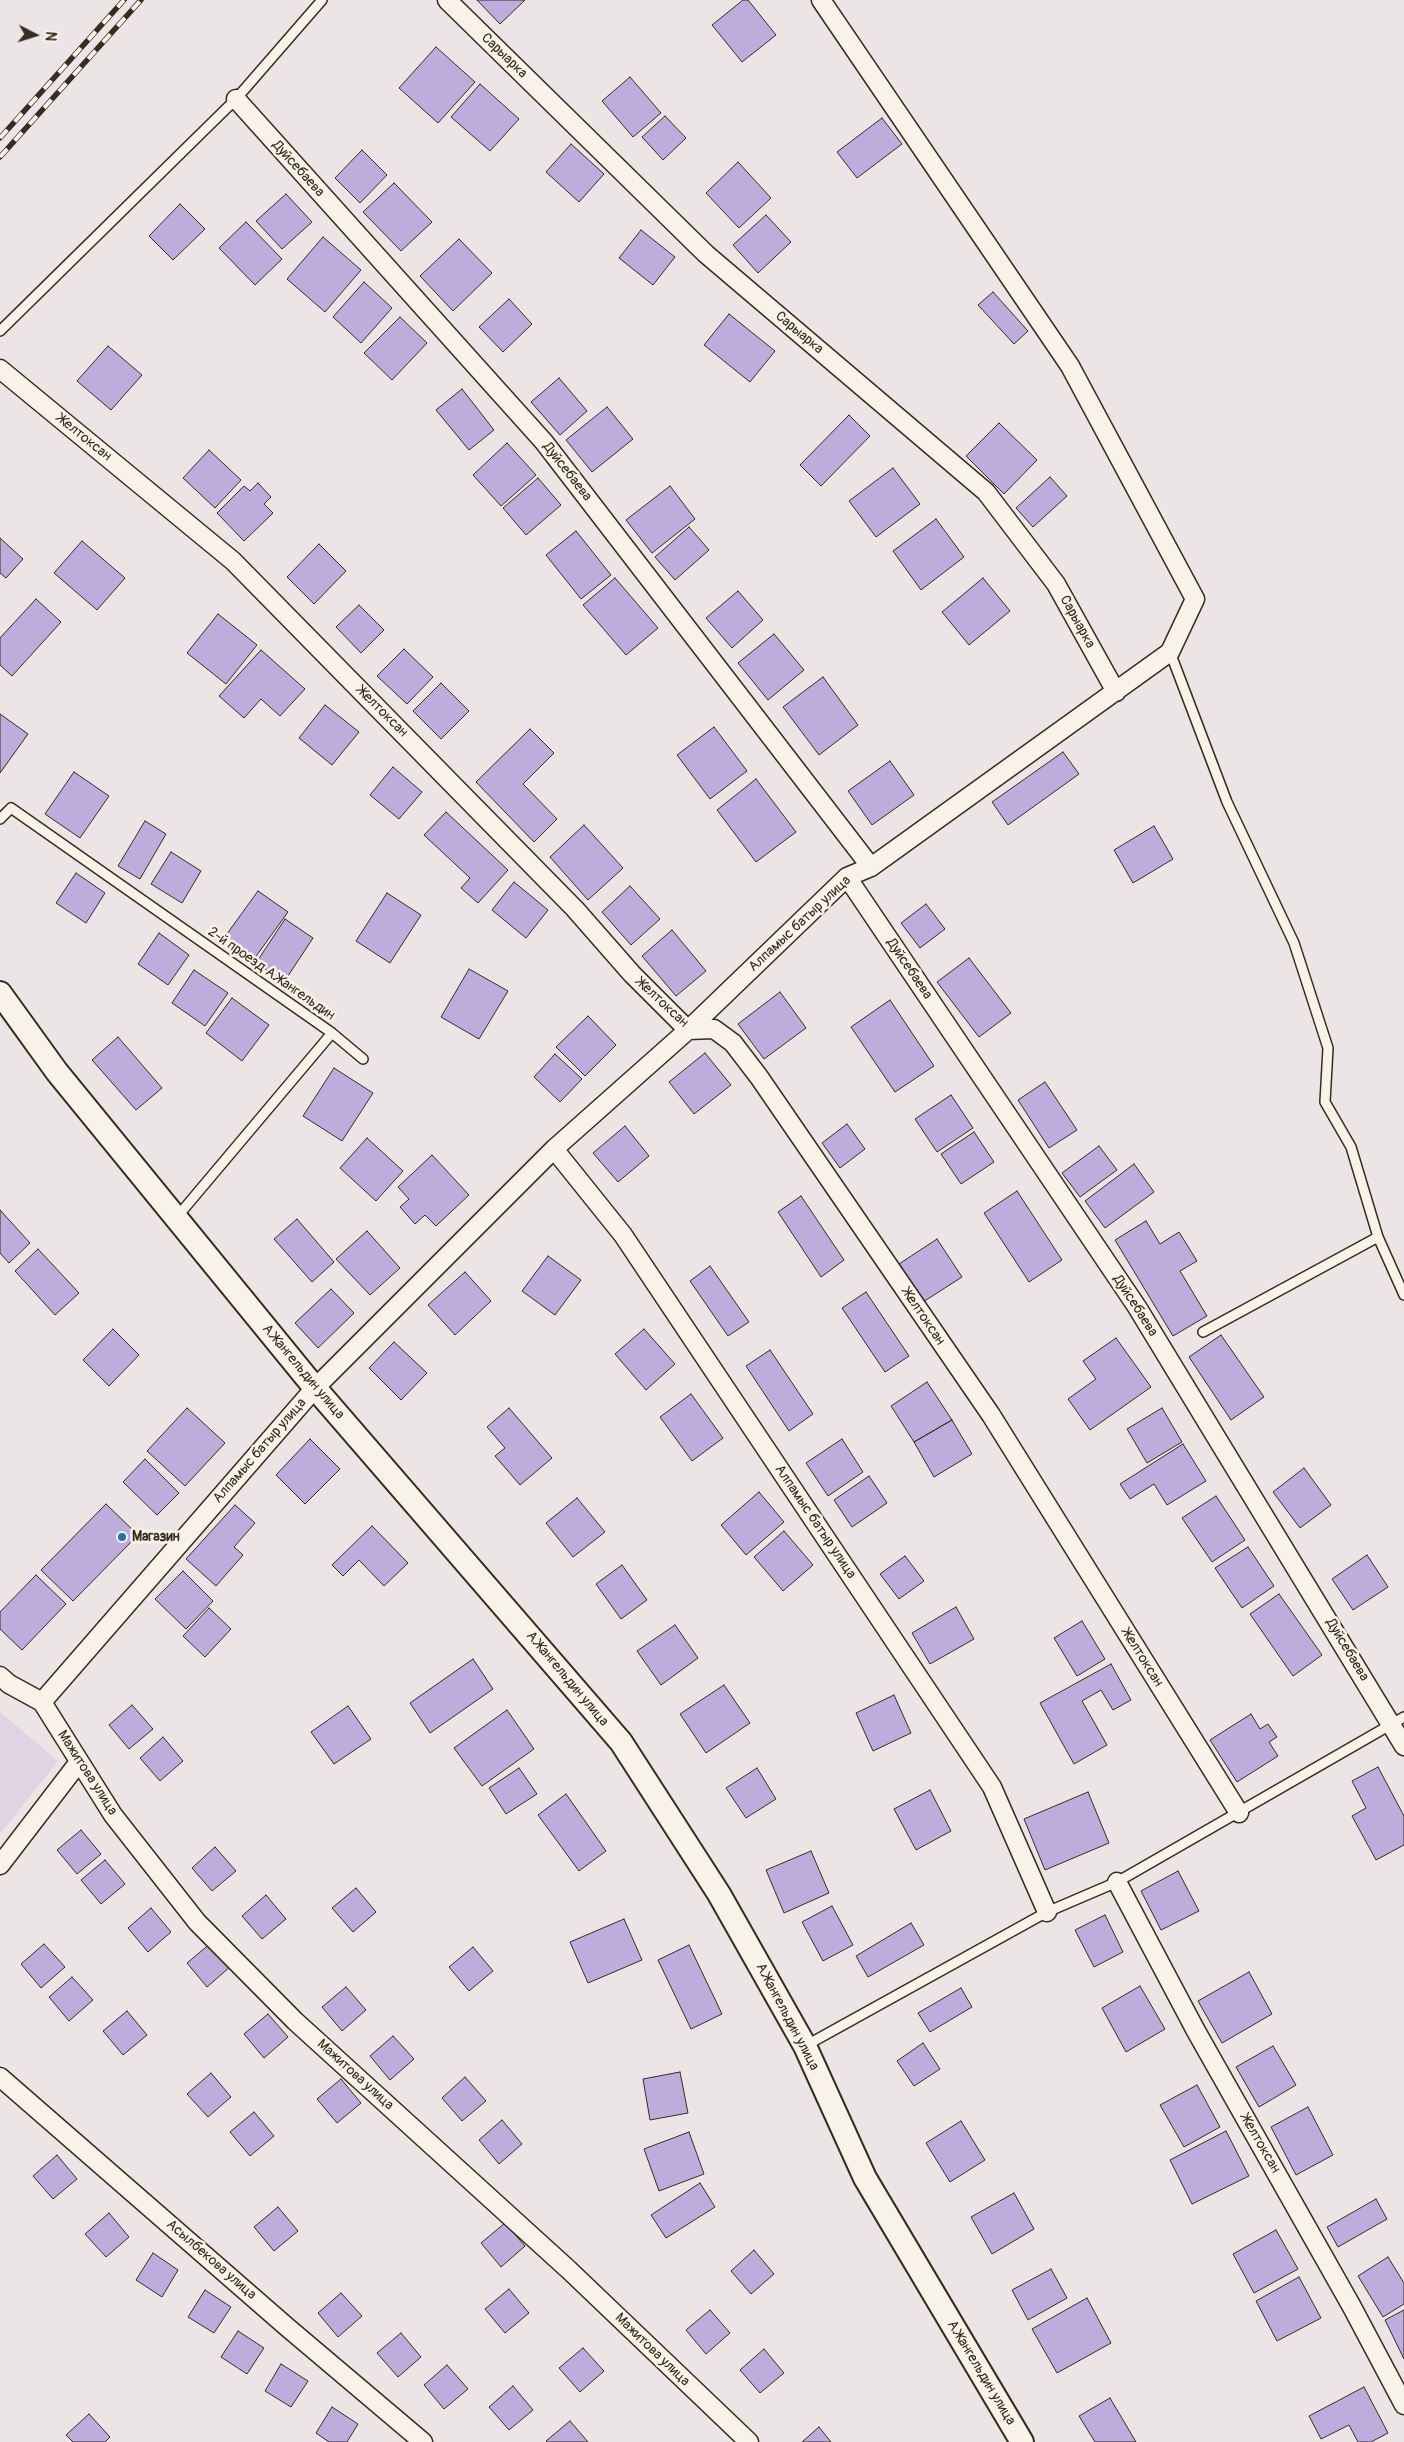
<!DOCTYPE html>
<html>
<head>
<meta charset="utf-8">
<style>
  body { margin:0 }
  #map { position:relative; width:1404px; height:2442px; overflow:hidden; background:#ece5e6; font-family:Pangolin,sans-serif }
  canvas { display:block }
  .north { position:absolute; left:10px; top:10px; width:50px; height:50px; -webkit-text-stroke:4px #f7f3e8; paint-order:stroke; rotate:95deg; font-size:14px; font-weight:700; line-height:20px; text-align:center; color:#3b2a1e }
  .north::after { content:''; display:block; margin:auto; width:18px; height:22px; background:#3b2a1e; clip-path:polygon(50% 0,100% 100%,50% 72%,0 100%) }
</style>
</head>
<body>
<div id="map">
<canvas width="1404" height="2442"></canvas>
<div class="north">N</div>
</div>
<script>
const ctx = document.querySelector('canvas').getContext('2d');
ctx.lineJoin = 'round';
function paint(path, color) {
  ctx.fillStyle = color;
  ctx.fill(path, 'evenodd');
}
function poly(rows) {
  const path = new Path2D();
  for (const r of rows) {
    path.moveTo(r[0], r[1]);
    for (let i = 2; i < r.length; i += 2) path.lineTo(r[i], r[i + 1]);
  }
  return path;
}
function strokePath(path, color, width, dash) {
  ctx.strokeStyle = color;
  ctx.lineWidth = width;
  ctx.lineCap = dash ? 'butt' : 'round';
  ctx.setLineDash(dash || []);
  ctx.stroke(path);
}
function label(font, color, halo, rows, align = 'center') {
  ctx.font = font + ' Pangolin,sans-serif';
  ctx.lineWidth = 5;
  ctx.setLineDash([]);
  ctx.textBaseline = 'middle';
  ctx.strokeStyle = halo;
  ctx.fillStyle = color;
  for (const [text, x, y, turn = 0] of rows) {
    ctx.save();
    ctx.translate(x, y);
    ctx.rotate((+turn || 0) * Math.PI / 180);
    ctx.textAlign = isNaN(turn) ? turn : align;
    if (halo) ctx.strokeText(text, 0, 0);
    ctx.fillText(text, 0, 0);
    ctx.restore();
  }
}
const built = poly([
  [0,1712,58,1761,0,1834]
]);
const building = poly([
  [477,0,525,0,500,24,477,0],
  [743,0,748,0,776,35,742,62,712,25,743,0],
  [436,47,475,82,438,123,399,88,436,47],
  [630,77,661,113,633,137,602,101,630,77],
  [480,84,519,119,490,151,451,117,480,84],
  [665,116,686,138,663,160,642,137,665,116],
  [882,118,902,144,857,178,837,152,882,118],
  [571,144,604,174,579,202,546,172,571,144],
  [362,150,387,175,360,203,335,178,362,150],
  [738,162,771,198,739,228,706,193,738,162],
  [394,183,432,222,401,251,363,212,394,183],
  [286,194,312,222,282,249,256,221,286,194],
  [180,204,205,229,173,260,149,236,180,204],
  [766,215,791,242,758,273,733,245,766,215],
  [246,222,282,259,255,285,219,248,246,222],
  [641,230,675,257,653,285,619,258,641,230],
  [323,237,361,270,325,312,287,279,323,237],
  [459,239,492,273,453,311,420,276,459,239],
  [364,282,392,308,361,343,333,317,364,282],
  [993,292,1028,331,1014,344,978,305,993,292],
  [509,299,532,324,503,352,479,327,509,299],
  [729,314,775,351,750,382,704,345,729,314],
  [400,317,427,343,392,380,364,353,400,317],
  [108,346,142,375,111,410,77,381,108,346],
  [559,378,587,411,560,435,531,402,559,378],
  [462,389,494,430,469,450,436,410,462,389],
  [607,407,633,439,592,472,566,440,607,407],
  [849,415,870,436,821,486,800,465,849,415],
  [999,423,1037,460,1004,494,966,456,999,423],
  [507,443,536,475,501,506,473,475,507,443],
  [209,450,241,480,215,508,183,478,209,450],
  [893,468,920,504,876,537,849,501,893,468],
  [1050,477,1067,496,1033,527,1016,508,1050,477],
  [538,478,561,505,526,535,503,508,538,478],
  [258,483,271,497,264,504,273,513,244,541,217,513,244,486,250,491,258,483],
  [670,486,695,519,652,553,626,520,670,486],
  [936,519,964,557,921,590,893,551,936,519],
  [689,527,709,550,675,580,655,557,689,527],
  [576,531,611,575,581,599,546,555,576,531],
  [0,538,23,559,6,578,0,573,0,538],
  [82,541,125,578,97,610,54,573,82,541],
  [319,544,346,571,314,604,287,577,319,544],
  [615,578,658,628,626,655,583,605,615,578],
  [983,578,1010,611,969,645,942,612,983,578],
  [738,591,763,620,732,648,706,618,738,591],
  [36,599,61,622,12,676,0,665,0,638,36,599],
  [359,605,384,630,361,653,336,627,359,605],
  [218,614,257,645,226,684,187,653,218,614],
  [774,634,804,670,768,700,738,663,774,634],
  [404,649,433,677,407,704,377,676,404,649],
  [261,650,305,689,280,716,261,699,244,718,219,696,261,650],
  [823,677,858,725,819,755,783,707,823,677],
  [441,683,469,711,441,739,413,711,441,683],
  [325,705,359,732,332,765,299,738,325,705],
  [0,714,28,734,0,773,0,714],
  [714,727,747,771,710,799,677,755,714,727],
  [530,729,554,753,523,784,557,819,534,842,476,782,530,729],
  [1063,752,1079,774,1008,825,992,802,1063,752],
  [890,761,914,795,872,825,848,791,890,761],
  [393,767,422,792,399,819,370,795,393,767],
  [74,772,109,796,80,838,45,814,74,772],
  [756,779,796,832,756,862,717,810,756,779],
  [446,812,508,870,478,903,461,888,470,878,424,835,446,812],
  [145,821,166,834,140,879,118,866,145,821],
  [584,825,623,868,588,900,550,857,584,825],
  [1154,826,1173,859,1133,883,1114,850,1154,826],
  [171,852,201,871,182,903,151,884,171,852],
  [76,873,105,893,86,923,56,903,76,873],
  [514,882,548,910,526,938,492,910,514,882],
  [630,886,660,919,631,945,602,912,630,886],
  [258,891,288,912,254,959,224,938,258,891],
  [387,893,421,915,390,963,356,941,387,893],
  [926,904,945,929,920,948,901,923,926,904],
  [285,919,313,938,284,982,256,963,285,919],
  [672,930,706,971,676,996,642,956,672,930],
  [159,933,189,955,168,985,138,964,159,933],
  [969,958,1011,1013,979,1037,937,982,969,958],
  [469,969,508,991,479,1039,441,1017,469,969],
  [194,970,228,993,205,1026,172,1003,194,970],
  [780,992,806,1028,764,1059,738,1024,780,992],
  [232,998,269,1025,242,1061,206,1033,232,998],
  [890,1000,934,1066,895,1092,851,1027,890,1000],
  [588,1016,616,1045,585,1076,556,1047,588,1016],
  [118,1037,162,1088,136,1110,92,1060,118,1037],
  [705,1053,731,1085,694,1114,669,1082,705,1053],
  [555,1054,582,1079,560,1102,534,1077,555,1054],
  [334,1068,373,1093,342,1141,303,1116,334,1068],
  [1045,1082,1077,1130,1049,1148,1018,1100,1045,1082],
  [951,1095,973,1128,937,1152,915,1119,951,1095],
  [847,1124,865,1149,840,1168,822,1143,847,1124],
  [625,1126,649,1156,618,1182,593,1153,625,1126],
  [974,1132,994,1162,961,1184,941,1154,974,1132],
  [367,1138,403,1171,376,1201,340,1168,367,1138],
  [1099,1146,1117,1170,1080,1197,1062,1173,1099,1146],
  [432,1155,469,1195,436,1226,425,1215,415,1224,400,1207,409,1199,398,1187,432,1155],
  [1134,1164,1154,1192,1105,1228,1085,1201,1134,1164],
  [1017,1191,1062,1260,1029,1282,984,1213,1017,1191],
  [801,1196,844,1260,821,1277,778,1212,801,1196],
  [0,1210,30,1243,9,1263,0,1253,0,1210],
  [297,1219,334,1262,312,1282,274,1239,297,1219],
  [1146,1221,1160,1244,1179,1232,1197,1261,1180,1271,1207,1316,1173,1336,1115,1240,1146,1221],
  [367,1231,400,1268,370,1295,336,1259,367,1231],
  [937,1239,962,1277,923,1302,899,1264,937,1239],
  [38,1249,79,1293,55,1315,15,1271,38,1249],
  [548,1256,581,1280,555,1315,522,1291,548,1256],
  [710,1266,749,1322,728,1336,690,1281,710,1266],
  [465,1272,491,1301,455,1335,428,1305,465,1272],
  [331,1289,354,1313,318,1348,295,1323,331,1289],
  [866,1292,909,1356,885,1372,842,1308,866,1292],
  [113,1329,139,1355,109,1386,83,1360,113,1329],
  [644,1329,675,1364,646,1390,615,1354,644,1329],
  [1221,1335,1264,1397,1231,1420,1189,1357,1221,1335],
  [1116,1338,1151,1387,1090,1430,1068,1399,1096,1379,1083,1361,1116,1338],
  [394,1342,427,1373,401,1400,369,1368,394,1342],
  [770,1350,813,1414,789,1431,746,1366,770,1350],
  [927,1382,952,1420,914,1442,891,1406,927,1382],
  [691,1394,723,1438,692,1461,660,1417,691,1394],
  [187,1408,225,1443,185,1486,147,1451,187,1408],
  [509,1408,552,1458,520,1485,495,1456,505,1448,487,1427,509,1408],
  [1162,1408,1182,1442,1147,1463,1127,1429,1162,1408],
  [952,1420,972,1454,934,1477,914,1442,952,1420],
  [310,1439,340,1469,305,1504,276,1475,310,1439],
  [842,1439,863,1472,828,1496,806,1463,842,1439],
  [1183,1444,1206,1481,1167,1505,1154,1484,1130,1499,1120,1484,1183,1444],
  [145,1459,179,1493,157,1515,123,1482,145,1459],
  [1304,1468,1331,1505,1300,1528,1273,1492,1304,1468],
  [869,1476,887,1503,852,1527,834,1500,869,1476],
  [759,1492,784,1522,746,1555,721,1525,759,1492],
  [1216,1496,1245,1540,1212,1562,1182,1518,1216,1496],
  [577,1498,605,1532,573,1557,546,1523,577,1498],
  [106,1504,138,1535,73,1601,41,1570,106,1504],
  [235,1505,255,1523,234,1547,243,1555,216,1586,186,1559,235,1505],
  [372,1526,408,1563,384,1586,359,1560,343,1576,332,1565,372,1526],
  [784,1531,813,1565,783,1591,754,1557,784,1531],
  [1248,1547,1274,1586,1242,1608,1215,1568,1248,1547],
  [1367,1555,1388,1587,1353,1610,1332,1579,1367,1555],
  [905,1556,924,1581,899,1599,880,1574,905,1556],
  [622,1565,647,1600,621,1619,596,1584,622,1565],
  [183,1571,213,1601,186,1629,155,1599,183,1571],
  [36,1575,66,1604,22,1650,0,1629,0,1612,36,1575],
  [1279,1594,1322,1655,1293,1676,1250,1614,1279,1594],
  [956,1607,974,1639,930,1664,912,1633,956,1607],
  [209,1608,231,1629,205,1657,183,1636,209,1608],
  [1082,1621,1105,1659,1077,1676,1054,1638,1082,1621],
  [675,1625,698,1658,661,1685,637,1651,675,1625],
  [473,1659,493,1689,430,1733,410,1703,473,1659],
  [1111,1664,1131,1700,1113,1710,1101,1690,1082,1701,1107,1745,1074,1764,1040,1703,1111,1664],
  [724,1685,750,1723,706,1753,680,1714,724,1685],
  [894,1695,911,1733,873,1751,856,1713,894,1695],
  [132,1705,153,1729,129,1749,109,1725,132,1705],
  [348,1706,371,1739,334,1764,311,1732,348,1706],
  [507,1710,534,1749,482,1786,454,1748,507,1710],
  [1251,1714,1260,1729,1268,1724,1277,1737,1269,1742,1278,1756,1237,1782,1210,1740,1251,1714],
  [163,1737,183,1761,160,1781,140,1758,163,1737],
  [1378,1767,1404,1816,1404,1845,1376,1860,1352,1816,1366,1808,1352,1781,1378,1767],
  [519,1768,537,1794,506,1814,489,1788,519,1768],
  [757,1768,776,1799,746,1818,726,1788,757,1768],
  [930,1790,951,1831,916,1850,894,1809,930,1790],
  [1088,1792,1109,1843,1045,1870,1024,1819,1088,1792],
  [566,1794,606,1851,579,1871,538,1815,566,1794],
  [81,1830,101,1854,77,1874,57,1850,81,1830],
  [215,1847,236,1871,212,1891,192,1868,215,1847],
  [811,1851,829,1893,784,1913,766,1870,811,1851],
  [105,1860,125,1884,101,1904,81,1880,105,1860],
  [1178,1871,1199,1911,1161,1930,1141,1891,1178,1871],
  [356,1888,376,1912,353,1932,332,1908,356,1888],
  [266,1895,286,1919,262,1939,242,1916,266,1895],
  [832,1906,853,1945,823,1961,802,1922,832,1906],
  [151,1908,171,1932,148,1952,128,1928,151,1908],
  [1105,1915,1123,1952,1094,1967,1075,1930,1105,1915],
  [624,1919,642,1960,588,1983,570,1942,624,1919],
  [911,1923,924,1945,868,1977,856,1956,911,1923],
  [211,1943,231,1966,207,1987,187,1963,211,1943],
  [44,1944,65,1967,41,1988,21,1964,44,1944],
  [689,1945,722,2014,691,2029,658,1960,689,1945],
  [473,1947,493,1971,469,1991,449,1967,473,1947],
  [1249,1972,1272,2014,1222,2043,1198,2001,1249,1972],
  [72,1977,93,2000,69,2021,49,1997,72,1977],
  [1140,1986,1165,2029,1126,2052,1102,2008,1140,1986],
  [346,1987,366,2010,342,2031,322,2007,346,1987],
  [961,1988,972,2007,930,2032,918,2013,961,1988],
  [127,2011,147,2035,123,2055,103,2031,127,2011],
  [268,2014,288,2037,264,2058,244,2034,268,2014],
  [393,2036,414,2059,390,2080,370,2056,393,2036],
  [923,2043,940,2069,914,2086,897,2061,923,2043],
  [1273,2046,1296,2085,1259,2107,1236,2067,1273,2046],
  [680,2072,688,2113,650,2120,643,2079,680,2072],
  [211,2073,231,2097,208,2117,187,2094,211,2073],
  [465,2077,486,2101,462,2121,442,2098,465,2077],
  [341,2079,361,2103,337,2123,317,2099,341,2079],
  [1197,2085,1220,2127,1184,2147,1160,2105,1197,2085],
  [1308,2107,1333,2155,1296,2175,1271,2127,1308,2107],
  [254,2112,274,2136,250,2156,230,2132,254,2112],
  [502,2120,522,2144,499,2164,479,2140,502,2120],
  [961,2121,985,2160,950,2182,926,2143,961,2121],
  [1226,2131,1249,2176,1192,2204,1170,2160,1226,2131],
  [689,2132,704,2174,659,2191,644,2149,689,2132],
  [57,2155,77,2179,53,2199,33,2176,57,2155],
  [700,2183,715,2207,666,2238,651,2215,700,2183],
  [1014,2193,1034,2229,992,2254,971,2217,1014,2193],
  [1376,2199,1387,2219,1338,2247,1327,2227,1376,2199],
  [278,2207,298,2231,274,2251,254,2227,278,2207],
  [109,2213,129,2237,106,2257,85,2234,109,2213],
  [505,2223,525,2246,501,2267,481,2243,505,2223],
  [1276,2230,1298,2269,1254,2293,1233,2254,1276,2230],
  [754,2250,774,2274,751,2294,731,2271,754,2250],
  [153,2253,178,2270,162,2297,136,2280,153,2253],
  [1388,2257,1404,2283,1404,2304,1383,2317,1358,2276,1388,2257],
  [1051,2269,1067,2298,1028,2320,1012,2290,1051,2269],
  [1299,2277,1321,2318,1277,2341,1256,2301,1299,2277],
  [509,2289,529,2313,505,2333,485,2309,509,2289],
  [205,2290,231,2307,214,2333,188,2317,205,2290],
  [341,2293,362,2316,338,2337,318,2313,341,2293],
  [1087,2298,1111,2343,1057,2373,1032,2329,1087,2298],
  [710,2310,730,2333,706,2354,686,2330,710,2310],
  [1404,2310,1404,2359,1385,2320,1404,2310],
  [238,2331,264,2348,247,2374,221,2357,238,2331],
  [401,2333,421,2357,398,2377,377,2353,401,2333],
  [583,2348,604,2371,580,2392,559,2368,583,2348],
  [764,2349,784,2373,760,2393,740,2370,764,2349],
  [281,2364,308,2381,291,2407,265,2391,281,2364],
  [447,2365,468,2389,444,2409,424,2385,447,2365],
  [513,2386,533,2410,509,2430,489,2407,513,2386],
  [1364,2387,1388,2433,1371,2442,1358,2442,1349,2425,1321,2439,1309,2416,1364,2387],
  [1110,2398,1136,2442,1095,2442,1079,2416,1110,2398],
  [332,2407,358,2424,347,2442,329,2442,316,2433,332,2407],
  [89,2414,110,2437,105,2442,73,2442,66,2435,89,2414],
  [570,2421,588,2442,547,2442,546,2441,570,2421],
  [819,2427,831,2442,802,2442,819,2427]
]);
const service = poly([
  [0,331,236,99,322,0],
  [1170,652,1227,802,1294,943,1328,1048,1325,1102,1351,1147,1378,1237,1404,1295],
  [0,819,11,808,332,1033,177,1217],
  [332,1033,363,1059],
  [1203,1332,1378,1237],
  [805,2046,1047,1912,1117,1882,1404,1717]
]);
const minor = poly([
  [447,0,706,254,986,492,1056,584,1116,692],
  [236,99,544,442,871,867],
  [0,369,233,561,575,909,632,974,688,1030,714,1029,733,1043,759,1077,991,1415,1239,1813],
  [847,877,1137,1307,1404,1746],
  [554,1149,623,1235,992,1787,1047,1912],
  [0,1676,9,1684,42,1702,113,1815,197,1922,295,2021,569,2270,749,2442],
  [42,1702,315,1388,554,1149,688,1030,847,877,871,867,1170,652,1195,599,1070,366,821,0],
  [0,1865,79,1762],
  [1117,1882,1196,2031,1352,2307,1404,2405],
  [0,2077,287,2327,423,2442]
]);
const tertiary = poly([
  [0,993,57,1072,315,1388,621,1742,719,1894,805,2046,865,2178,1022,2442]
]);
const rail = poly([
  [0,138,124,0],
  [0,157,141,0]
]);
const markers = [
  [122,1537,5,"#1f6fb2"]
];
const streetNames = [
  ["Сарыарка",504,56,44],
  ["Дуйсебаева",298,169,48],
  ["Сарыарка",799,333,40],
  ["Желтоксан",84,438,39],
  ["Дуйсебаева",567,472,52],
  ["Сарыарка",1077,622,61],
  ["Желтоксан",382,712,45],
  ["Алпамыс батыр улица",800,924,-43],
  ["Дуйсебаева",909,969,56],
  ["2-й проезд А.Жангельдин",271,974,35],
  ["Желтоксан",662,1003,43],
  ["Дуйсебаева",1135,1306,57],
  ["Желтоксан",923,1317,56],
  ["А.Жангельдин улица",303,1372,50],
  ["Алпамыс батыр улица",260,1451,-49],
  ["Алпамыс батыр улица",815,1522,56],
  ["Дуйсебаева",1347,1650,59],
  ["Желтоксан",1142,1658,58],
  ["А.Жангельдин улица",567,1679,50],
  ["Мажитова улица",87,1773,57],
  ["А.Жангельдин улица",787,2017,62],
  ["Мажитова улица",355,2075,42],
  ["Желтоксан",1260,2144,60],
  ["Асылбекова улица",211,2260,41],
  ["Мажитова улица",652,2350,44],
  ["А.Жангельдин улица",981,2373,59]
];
const poiNames = [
  ["Магазин",132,1537]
];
paint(built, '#ded4e3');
paint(building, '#beacdd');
strokePath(building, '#3b2a1e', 1);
strokePath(service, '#3b2a1e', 12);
strokePath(minor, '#3b2a1e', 21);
strokePath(tertiary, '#3b2a1e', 26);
strokePath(service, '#f7f3e8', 9);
strokePath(minor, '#f7f3e8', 18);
strokePath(tertiary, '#f7f3e8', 22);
strokePath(rail, '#3b2a1e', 5.5);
strokePath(rail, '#f7f3e8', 4, [11]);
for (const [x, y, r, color] of markers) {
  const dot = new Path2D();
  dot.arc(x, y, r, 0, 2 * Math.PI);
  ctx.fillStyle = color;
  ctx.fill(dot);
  strokePath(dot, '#f7f3e8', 2);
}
label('14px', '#3b2a1e', '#f7f3e8', streetNames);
label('bold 14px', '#3b2a1e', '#f7f3e8', poiNames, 'left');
</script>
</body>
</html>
